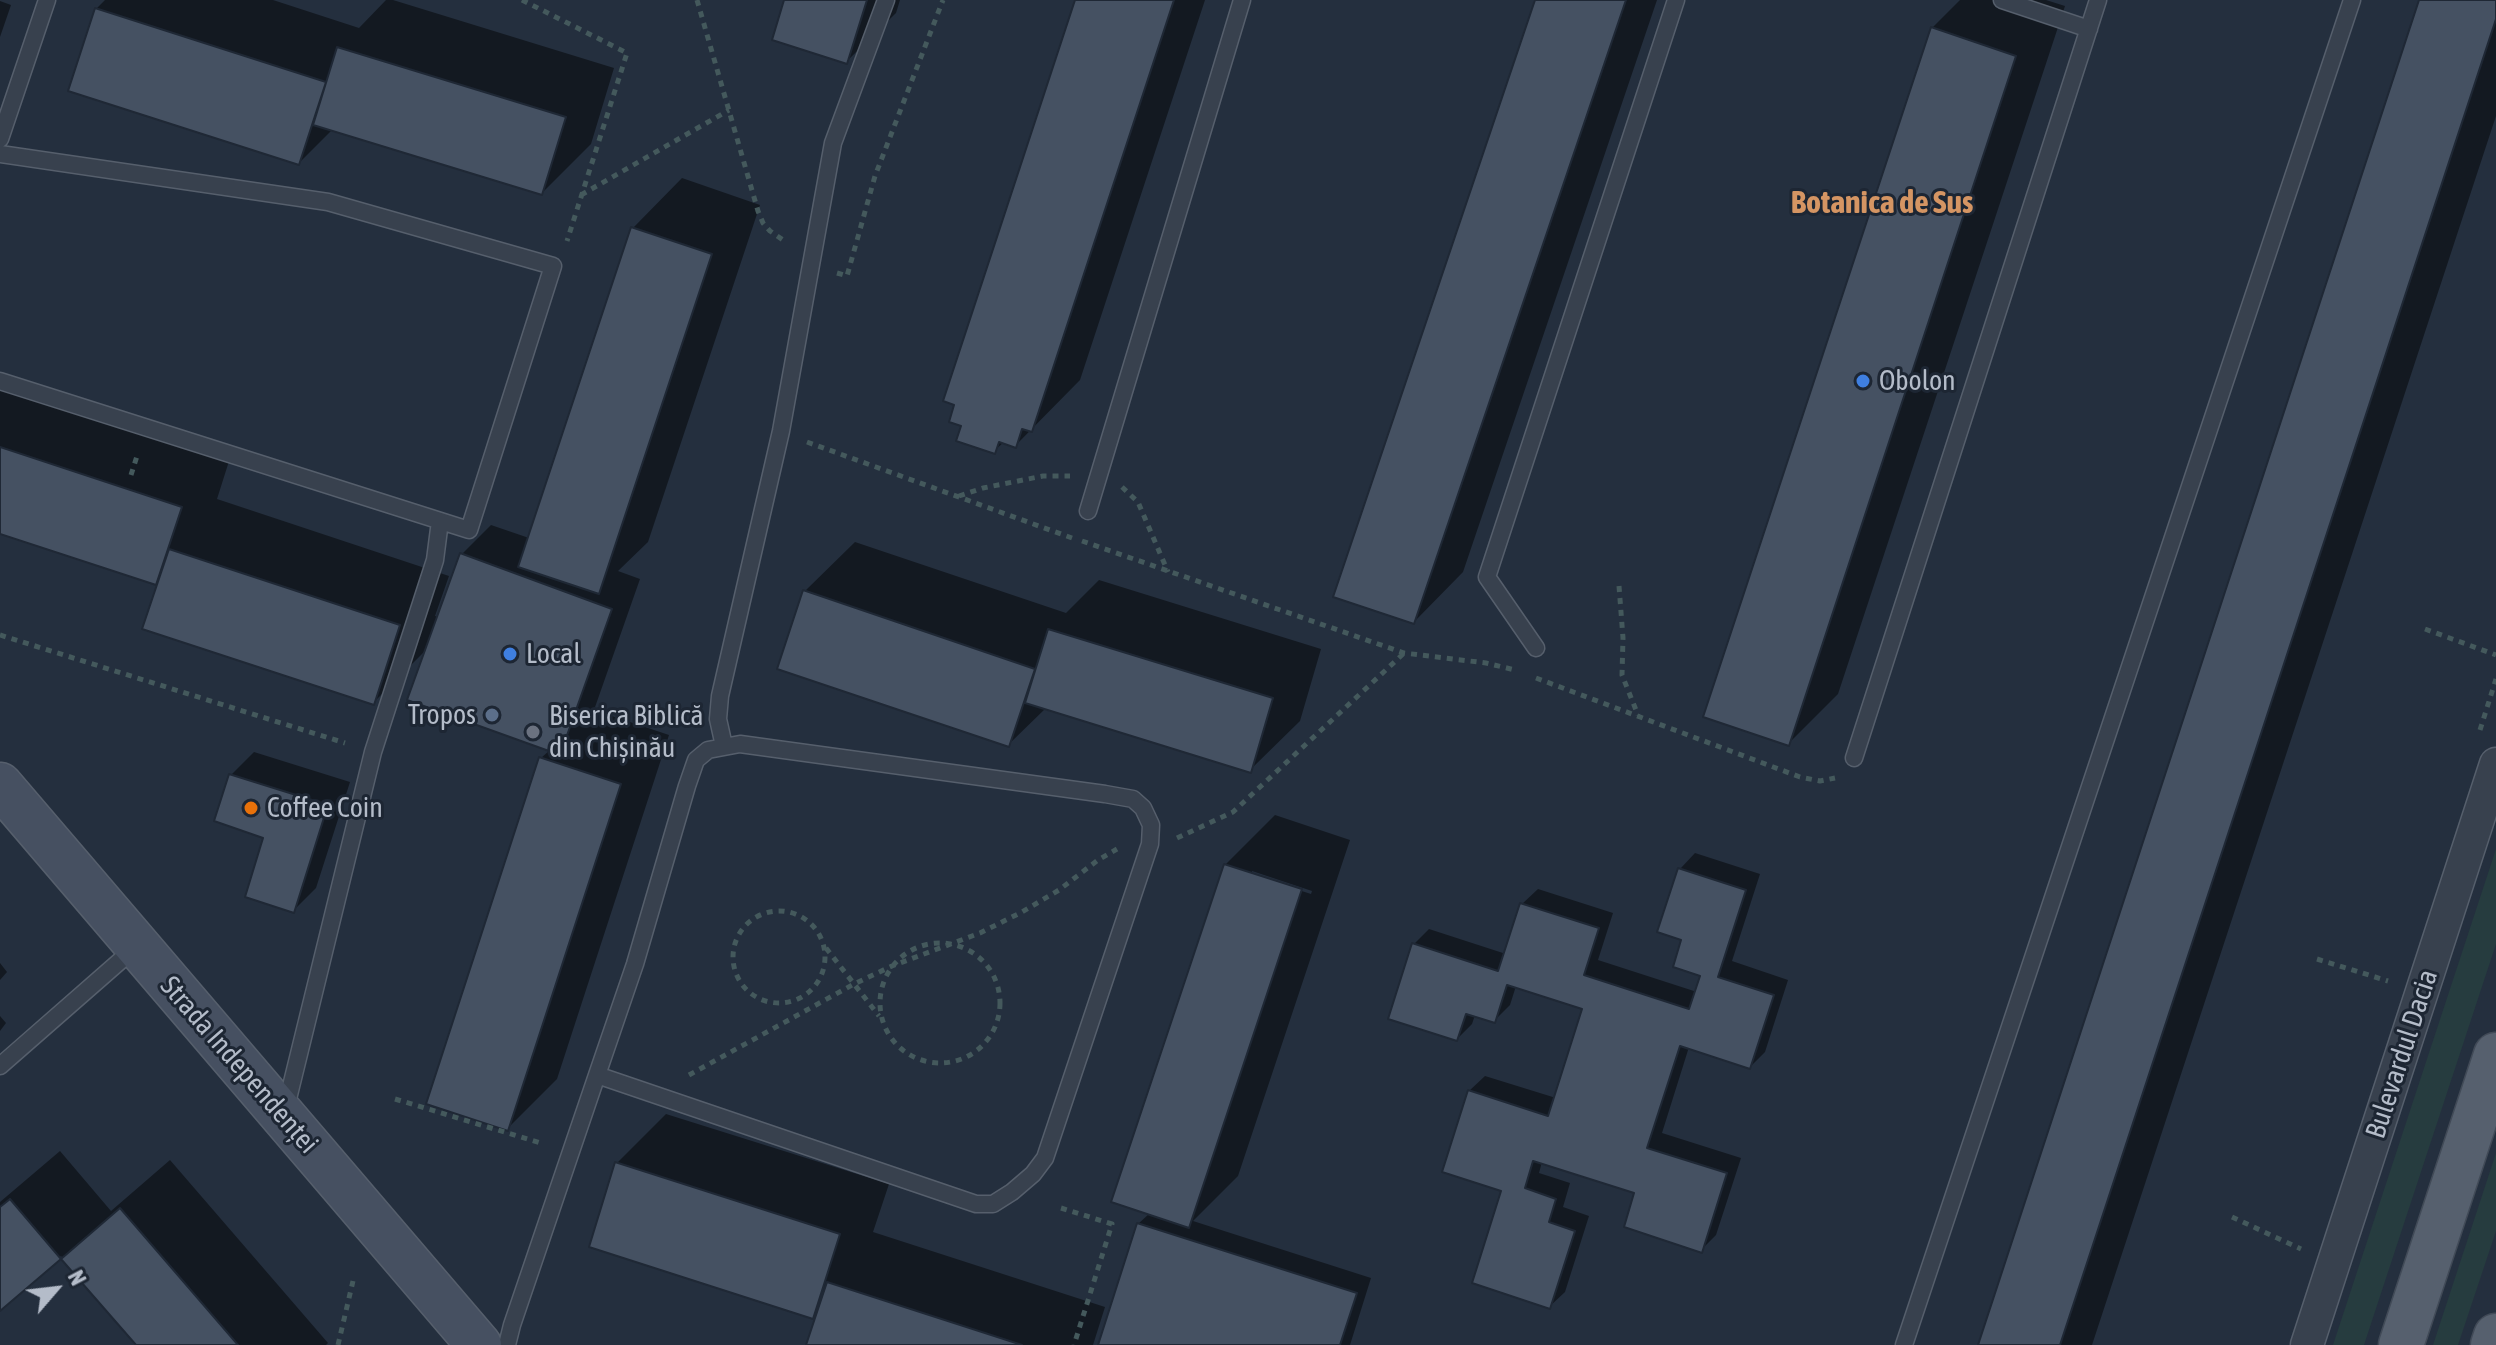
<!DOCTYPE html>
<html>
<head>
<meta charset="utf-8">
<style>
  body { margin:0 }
  #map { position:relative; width:2496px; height:1345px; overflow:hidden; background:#242f3e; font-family:"Asap Condensed",sans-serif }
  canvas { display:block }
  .north { position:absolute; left:16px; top:1249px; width:80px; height:80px; -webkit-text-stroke:6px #1d2633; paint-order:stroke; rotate:62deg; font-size:22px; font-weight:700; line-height:32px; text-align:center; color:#b4bcc9 }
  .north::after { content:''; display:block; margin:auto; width:28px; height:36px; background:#b4bcc9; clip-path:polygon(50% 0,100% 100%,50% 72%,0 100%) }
</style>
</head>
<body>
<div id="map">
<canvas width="2496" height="1345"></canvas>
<div class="north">N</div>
</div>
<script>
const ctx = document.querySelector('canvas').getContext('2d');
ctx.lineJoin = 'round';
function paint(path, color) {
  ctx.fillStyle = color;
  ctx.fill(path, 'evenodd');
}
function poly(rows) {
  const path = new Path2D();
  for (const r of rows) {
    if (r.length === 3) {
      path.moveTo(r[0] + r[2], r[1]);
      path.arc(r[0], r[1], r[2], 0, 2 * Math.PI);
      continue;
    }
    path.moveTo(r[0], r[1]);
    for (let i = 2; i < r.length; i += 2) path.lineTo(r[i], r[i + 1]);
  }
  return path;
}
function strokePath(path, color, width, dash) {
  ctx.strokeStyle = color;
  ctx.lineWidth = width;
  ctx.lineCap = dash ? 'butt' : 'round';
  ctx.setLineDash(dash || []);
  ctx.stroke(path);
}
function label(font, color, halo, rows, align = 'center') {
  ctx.font = font + ' "Asap Condensed",sans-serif';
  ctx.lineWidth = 6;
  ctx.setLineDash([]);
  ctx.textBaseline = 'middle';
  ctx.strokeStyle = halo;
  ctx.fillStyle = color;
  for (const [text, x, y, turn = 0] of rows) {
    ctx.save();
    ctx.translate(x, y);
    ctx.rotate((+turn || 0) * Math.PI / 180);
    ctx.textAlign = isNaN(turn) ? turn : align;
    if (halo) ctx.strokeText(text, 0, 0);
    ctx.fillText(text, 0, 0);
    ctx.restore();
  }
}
const green = poly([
  [2496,849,2496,944,2364,1345,2333,1345],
  [2496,1153,2496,1231,2458,1345,2433,1345]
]);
const shadow = poly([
  [105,0,273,0,359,28,386,0,393,0,614,68,591,144,542,193,333,129,299,163,96,9],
  [786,0,900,0,896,13,846,62],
  [1077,0,1205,0,1080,380,1015,446,1004,442,994,451],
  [1537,0,1657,0,1463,572,1414,622],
  [1960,0,2046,0,2065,6,1838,694,1788,744,1932,28],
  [2421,0,2496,0,2496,116,2092,1345,1980,1345],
  [0,1,11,5,0,37],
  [682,178,760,205,648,542,618,571,640,579,594,710,669,735,557,1079,508,1128,541,758,550,750,427,649,373,703,159,584,0,532,0,389,230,458,217,499,449,576,435,616,439,617,462,554,491,525,529,538,633,228],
  [855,542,1066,613,1099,580,1321,649,1300,721,1250,770,1046,708,1008,745,805,591],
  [254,752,350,782,316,888,293,911,266,837,231,775],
  [1275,815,1350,840,1238,1176,1193,1221,1371,1278,1350,1345,1100,1345,1138,1224,1150,1213,1225,865],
  [1252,871,1312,891,1311,894,1252,875],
  [1695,853,1760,874,1732,961,1788,980,1765,1052,1750,1067,1689,1047,1662,1133,1741,1158,1716,1235,1701,1250,1637,1192,1542,1162,1539,1173,1570,1183,1563,1207,1589,1216,1565,1292,1549,1307,1504,1190,1469,1091,1485,1076,1556,1098,1585,1008,1516,986,1510,1005,1494,1021,1475,1015,1472,1024,1457,1039,1414,944,1429,929,1506,954,1522,904,1538,889,1613,913,1598,960,1697,992,1702,974,1684,939,1680,869],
  [0,963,7,972,0,980],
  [0,1016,6,1023,0,1031],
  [666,1114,889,1184,873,1232,1105,1307,1093,1345,809,1345,817,1318,592,1246,617,1163],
  [60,1151,111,1211,170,1160,328,1343,326,1345,138,1345,61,1256,0,1308,0,1202]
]);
const building = poly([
  [784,0,867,0,847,64,772,40,784,0],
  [1075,0,1174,0,1032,432,1022,429,1016,448,999,442,995,454,956,441,961,426,949,422,954,405,943,401,1075,0],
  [1535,0,1626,0,1414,624,1333,597,1535,0],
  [2419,0,2496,0,2496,19,2060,1345,1978,1345,2419,0],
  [95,8,326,82,299,165,68,91,95,8],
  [1931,27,2016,56,1789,746,1703,717,1931,27],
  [337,47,566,117,542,195,313,125,337,47],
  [631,227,712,254,599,594,518,567,631,227],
  [0,447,182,507,156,585,0,534,0,447],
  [169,549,400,625,374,705,142,629,169,549],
  [460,553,612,609,560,755,407,700,460,553],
  [803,590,1035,669,1009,747,777,669,803,590],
  [1048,629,1273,698,1251,773,1025,703,1048,629],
  [539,757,621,784,508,1131,426,1104,539,757],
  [229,774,328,805,294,913,245,897,263,838,214,821,229,774],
  [1224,864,1302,889,1189,1228,1111,1202,1224,864],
  [1678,868,1746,890,1718,977,1774,995,1750,1069,1680,1046,1647,1148,1727,1173,1702,1253,1624,1227,1634,1193,1533,1161,1525,1188,1556,1199,1549,1222,1575,1231,1550,1309,1472,1283,1501,1191,1442,1172,1468,1090,1548,1116,1582,1009,1507,985,1495,1023,1466,1014,1457,1041,1388,1019,1412,943,1498,971,1520,903,1599,928,1584,975,1689,1009,1700,976,1673,967,1681,940,1657,932,1678,868],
  [615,1162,840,1234,813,1319,589,1247,615,1162],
  [10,1199,61,1259,0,1311,0,1207,10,1199],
  [120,1208,238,1345,136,1345,61,1259,120,1208],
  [1137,1223,1357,1293,1340,1345,1098,1345,1137,1223],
  [827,1282,1022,1345,806,1345,827,1282]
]);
const path = poly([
  [522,0,627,53,567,241],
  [697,0,758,211,763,223,770,231,786,242],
  [581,195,729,110],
  [837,273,847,276,875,176,943,0],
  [807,442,1072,538],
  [131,475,138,453],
  [1122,487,1138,502,1168,572],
  [959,496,983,488,1043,476,1070,476],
  [1082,541,1404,653,1486,663,1515,670],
  [1619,586,1623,638,1622,675,1638,715],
  [2425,629,2496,655],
  [0,635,345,743],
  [1536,678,1800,777,1820,781,1835,778],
  [2480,730,2496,679],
  [1177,838,1233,812,1403,654],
  [779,957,46],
  [940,1003,60],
  [826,948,879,1016],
  [2317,959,2388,981],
  [689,1075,854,984,892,966,980,933,1022,912,1059,890,1098,860,1117,849],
  [395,1099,544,1144],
  [1061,1208,1112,1224,1074,1345],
  [2232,1217,2301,1249],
  [338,1345,353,1281]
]);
const service = poly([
  [2002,0,2089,29],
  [0,139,47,0],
  [0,154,328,202,553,266,469,530,0,381],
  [1088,511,1242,0],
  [1536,648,1487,577,1676,0],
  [724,746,718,719,720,696,781,431,833,143,886,0],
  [1854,758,2098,0],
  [0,1066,136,947],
  [285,1111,373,752,435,560,440,521],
  [507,1345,512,1325,597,1075,635,964,687,786,696,760,708,750,740,744,1105,794,1133,799,1143,808,1151,825,1150,844,1045,1158,1033,1174,1012,1192,993,1204,976,1204,597,1075],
  [1904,1345,2352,0]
]);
const minor = poly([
  [2307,1345,2496,764]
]);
const secondary = poly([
  [0,785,479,1345]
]);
const primary = poly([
  [2401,1345,2496,1055],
  [2493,1345,2496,1336]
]);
const markers = [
  [1863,381,8,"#3f7fe0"],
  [510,654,8,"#3f7fe0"],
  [492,715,8,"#5c6f8a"],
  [533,732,8,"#6b7280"],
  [251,808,8,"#e8710a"]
];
const poiNames = [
  ["Obolon",1879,381],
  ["Local",526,654],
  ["Tropos",476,715,"right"],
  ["Biserica Biblică",549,716],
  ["din Chișinău",549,748],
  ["Coffee Coin",267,808]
];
const streetNames = [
  ["Bulevardul Dacia",2402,1054,-72],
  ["Strada Independenței",239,1065,49]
];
const quarterNames = [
  ["Botanica de Sus",1882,203]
];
paint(green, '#263c3f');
paint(shadow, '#0007');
paint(building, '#455162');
strokePath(building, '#1f2835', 2);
strokePath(service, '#565f6c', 19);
strokePath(minor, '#565f6c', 35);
strokePath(secondary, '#565f6c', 47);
strokePath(primary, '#414a57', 47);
strokePath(path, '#44595c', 5, [6, 6]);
strokePath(service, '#38414e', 16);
strokePath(minor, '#38414e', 32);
strokePath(secondary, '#465061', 44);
strokePath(primary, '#56606e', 44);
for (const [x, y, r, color] of markers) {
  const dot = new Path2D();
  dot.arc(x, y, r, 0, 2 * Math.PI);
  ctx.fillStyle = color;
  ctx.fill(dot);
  strokePath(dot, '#1d2633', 3);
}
label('28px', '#b4bcc9', '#1d2633', poiNames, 'left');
label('28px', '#b4bcc9', '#1d2633', streetNames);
label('bold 32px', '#d59563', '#1d2633', quarterNames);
</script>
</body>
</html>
